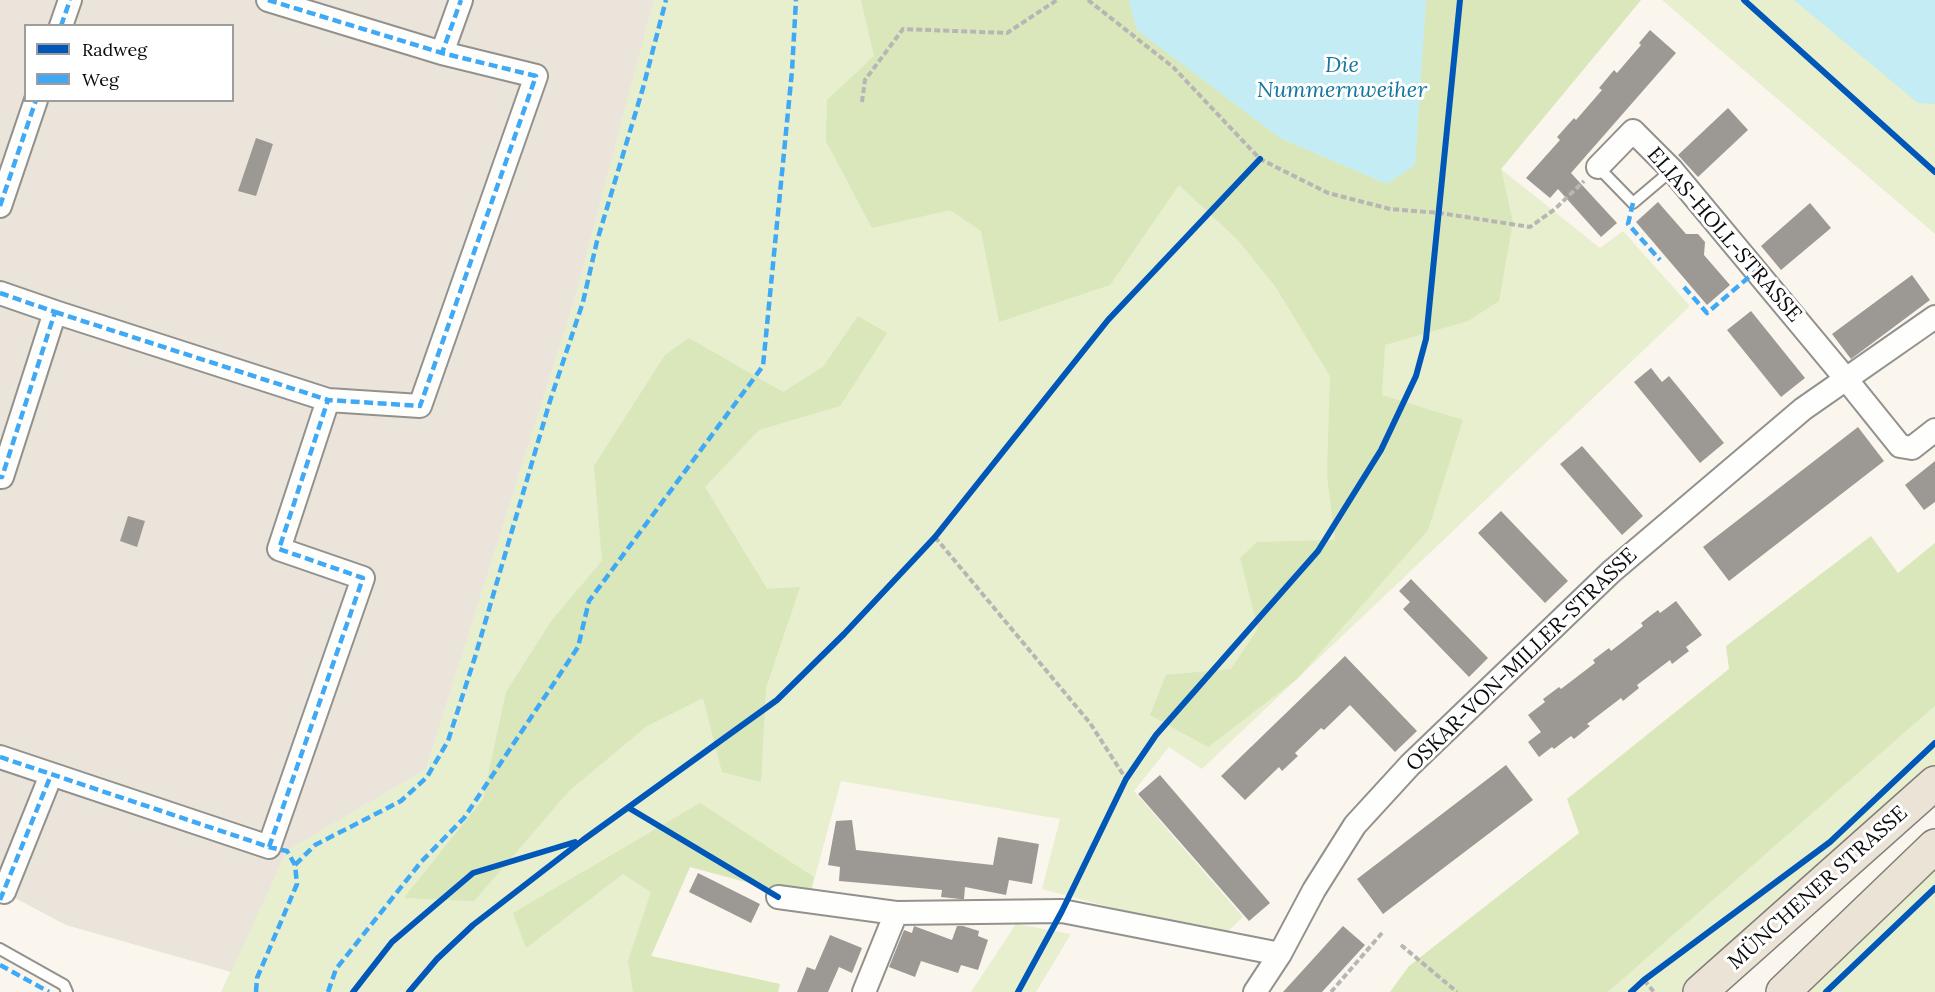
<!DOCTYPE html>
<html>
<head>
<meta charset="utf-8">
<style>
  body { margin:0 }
  #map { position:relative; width:1935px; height:992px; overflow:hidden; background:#faf6ee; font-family:Lora,serif }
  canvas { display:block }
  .legend { position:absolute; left:24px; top:24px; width:210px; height:78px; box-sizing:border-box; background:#fff; border:2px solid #9d9d9d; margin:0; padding:8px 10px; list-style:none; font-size:18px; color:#0b0b0b }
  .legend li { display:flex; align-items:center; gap:12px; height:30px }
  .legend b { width:30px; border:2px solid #9d9d9d }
</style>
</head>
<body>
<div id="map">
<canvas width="1935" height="992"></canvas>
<ul class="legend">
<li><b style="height:8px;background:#0057b8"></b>Radweg</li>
<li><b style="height:8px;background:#3fa9f5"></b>Weg</li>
</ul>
</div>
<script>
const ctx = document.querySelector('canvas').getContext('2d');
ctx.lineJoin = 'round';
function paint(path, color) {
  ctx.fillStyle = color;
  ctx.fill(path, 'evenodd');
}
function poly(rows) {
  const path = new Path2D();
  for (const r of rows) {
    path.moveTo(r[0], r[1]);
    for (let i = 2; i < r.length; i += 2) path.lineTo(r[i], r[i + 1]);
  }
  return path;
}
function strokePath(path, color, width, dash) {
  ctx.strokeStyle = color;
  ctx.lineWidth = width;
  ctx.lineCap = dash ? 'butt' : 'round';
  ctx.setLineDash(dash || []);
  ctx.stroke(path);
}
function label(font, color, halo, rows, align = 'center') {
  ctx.font = font + ' Lora,serif';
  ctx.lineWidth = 6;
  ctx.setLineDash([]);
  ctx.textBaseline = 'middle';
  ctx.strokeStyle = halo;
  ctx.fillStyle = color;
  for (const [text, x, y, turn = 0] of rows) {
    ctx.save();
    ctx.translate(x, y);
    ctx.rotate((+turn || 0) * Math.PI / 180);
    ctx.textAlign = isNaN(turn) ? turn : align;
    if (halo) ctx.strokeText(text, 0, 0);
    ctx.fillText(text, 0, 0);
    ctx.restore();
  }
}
const green = poly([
  [654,0,1641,0,1501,169,1600,248,1623,231,1690,306,1202,769,1169,747,1134,791,1243,917,1222,937,1042,889,1060,819,841,781,809,899,690,867,651,956,780,984,778,992,221,992,287,851,426,769,576,295],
  [1662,0,1935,0,1935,234],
  [1935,706,1935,768,1752,934,1683,992,1608,992],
  [1935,862,1935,992,1801,992],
  [1016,924,1071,934,1036,992,971,992]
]);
const forest = poly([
  [861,0,1129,0,1137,30,1280,138,1387,184,1415,165,1426,0,1641,0,1501,169,1513,222,1499,301,1468,321,1385,345,1382,395,1463,420,1428,530,1297,679,1208,747,1150,715,1166,675,1231,669,1258,629,1240,558,1257,542,1335,540,1327,475,1330,376,1275,286,1237,239,1179,185,1110,285,999,322,981,231,950,210,872,228,826,141,827,100,874,56],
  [858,316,887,333,840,406,759,430,705,487,767,589,800,587,766,688,761,782,722,772,703,698,647,726,569,791,474,901,404,898,483,799,506,692,552,620,602,561,594,466,665,355,689,338,783,392,823,367],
  [1871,536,1898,573,1935,543,1935,706,1608,992,1390,992,1409,966,1579,833,1567,799,1729,669,1726,646],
  [700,803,814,877,809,899,690,867,651,956,780,984,778,992,633,992,628,961,651,892,623,874,526,948,513,913]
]);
const plaza = poly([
  [0,0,654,0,576,295,426,769,287,851,231,972,66,925,0,890],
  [26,26,232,26,232,100,26,100]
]);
const water = poly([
  [1129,0,1426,0,1415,165,1387,184,1280,138,1137,30],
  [1794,0,1935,0,1935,104,1918,103]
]);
const building = poly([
  [1650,30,1676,53,1571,173,1617,223,1601,237,1558,189,1550,198,1526,178,1560,140,1557,137,1574,118,1576,120,1602,90,1599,88,1614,70,1617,73,1641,45,1639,43],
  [1728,108,1748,130,1698,177,1678,155],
  [256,138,273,144,256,196,238,191],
  [1658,202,1686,234,1698,234,1705,242,1704,255,1730,285,1707,305,1636,222],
  [1810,203,1831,228,1781,270,1761,246],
  [1912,275,1930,300,1851,359,1832,334],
  [1751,311,1805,378,1781,397,1727,330],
  [1651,368,1662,382,1669,376,1724,443,1700,463,1634,382],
  [1858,427,1884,461,1729,581,1703,547],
  [1582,446,1643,516,1622,535,1560,464],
  [1935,461,1935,502,1924,510,1905,485],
  [1501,511,1568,581,1545,603,1478,533],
  [128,516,145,521,137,547,120,541],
  [1411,579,1488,658,1469,677,1403,609,1410,602,1399,591],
  [1676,601,1702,635,1686,647,1689,651,1672,664,1670,660,1637,685,1639,688,1623,701,1621,698,1587,724,1590,726,1574,739,1571,736,1554,749,1552,747,1539,757,1528,742,1541,732,1528,715,1545,702,1543,699,1559,687,1561,689,1595,663,1593,660,1609,648,1611,651,1643,626,1641,623,1650,616,1658,610,1660,613],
  [1345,656,1417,731,1395,752,1350,705,1324,730,1321,728,1295,753,1298,756,1282,771,1279,767,1245,800,1221,776],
  [1506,765,1533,800,1383,914,1357,879],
  [1160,775,1270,903,1249,921,1138,794],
  [852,820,856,850,883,853,993,865,998,837,1039,844,1032,884,1009,880,1006,895,965,887,964,899,960,899,941,897,942,890,839,881,840,867,828,865,836,821],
  [698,873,760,904,751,923,689,892],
  [914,926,952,940,957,926,963,926,979,931,978,936,988,940,978,970,961,965,958,973,921,961,915,977,889,967,904,930,912,933],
  [1343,926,1365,945,1322,992,1283,992],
  [830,935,862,948,852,973,839,967,828,992,797,992,807,967,815,970]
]);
const path = poly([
  [1088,0,1173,67,1260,159,1328,193,1390,209,1440,213,1530,227,1555,209,1584,181],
  [862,102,865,80,903,29,1007,33,1057,0],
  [935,537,1090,723,1126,779],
  [1401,945,1457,992],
  [1644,980,1654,992],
  [1331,992,1382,933]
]);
const lane = poly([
  [1598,167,1633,203,1672,170],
  [0,949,64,985,67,992]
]);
const street = poly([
  [268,0,442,53],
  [61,26,70,0],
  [1598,167,1633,131,1672,170,1846,379,1900,446,1912,448,1935,430],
  [0,206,36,100],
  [0,293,55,312,2,477,0,477],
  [55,312,328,400],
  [0,757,269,847,363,578,279,549,328,400,420,406,536,76,442,53,461,0],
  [4,892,51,775],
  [778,897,896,913,1062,911,1280,954],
  [864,992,896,913],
  [1255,992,1280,954,1314,890,1355,825,1410,765,1611,572,1803,409,1935,317]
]);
const primary = poly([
  [1700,992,1935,783],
  [1783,992,1935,846]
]);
const quiet = poly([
  [268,0,442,53],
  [61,26,70,0],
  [1633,203,1628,224,1660,260],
  [0,206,36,100],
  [1684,287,1707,313,1756,271],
  [0,293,55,312,2,477,0,477],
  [55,312,328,400],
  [0,757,269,847,363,578,279,549,328,400,420,406,536,76,442,53,461,0],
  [295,865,315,845,401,801,427,777,448,741,475,657,550,401,583,302,597,241,643,88,666,0],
  [0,900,51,775],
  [0,965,49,992],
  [256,992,257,978,297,884,295,865,287,851,269,847],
  [328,992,336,969,421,862,464,818,578,647,589,601,763,366,792,71,796,0]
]);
const cycleway = poly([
  [1744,0,1935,172],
  [629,808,778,897],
  [353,992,392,942,473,873,575,842],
  [409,992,437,959,473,925,583,840,777,700,844,634,935,537,1108,320,1260,159],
  [1018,992,1062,911,1126,779,1156,735,1318,551,1381,450,1416,376,1426,339,1460,0],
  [1631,992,1644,980,1830,842,1935,743],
  [1826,992,1935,888]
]);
const streetNames = [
  ["ELIAS-HOLL-STRASSE",1724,235,49],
  ["OSKAR-VON-MILLER-STRASSE",1522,660,-44],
  ["MÜNCHENER STRASSE",1818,888,-42]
];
const waterNames = [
  ["Die",1342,66],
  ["Nummernweiher",1342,91]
];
paint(green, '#e7efce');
paint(forest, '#d9e7bb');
paint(plaza, '#eae4da');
paint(water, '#c4ecf4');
paint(building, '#9c9894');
strokePath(lane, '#93918d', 14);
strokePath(street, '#93918d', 26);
strokePath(primary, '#807e7a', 36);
strokePath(path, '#b7b6b5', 4, [6, 3]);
strokePath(lane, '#fefefc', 10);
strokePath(street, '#fefefc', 22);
strokePath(primary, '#ece3d7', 33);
strokePath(quiet, '#3fa9f5', 4.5, [9, 4.5]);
strokePath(cycleway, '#0057b8', 6);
label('21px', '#0b0b0b', '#fff', streetNames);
label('italic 22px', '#13779e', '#fff', waterNames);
</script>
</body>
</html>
